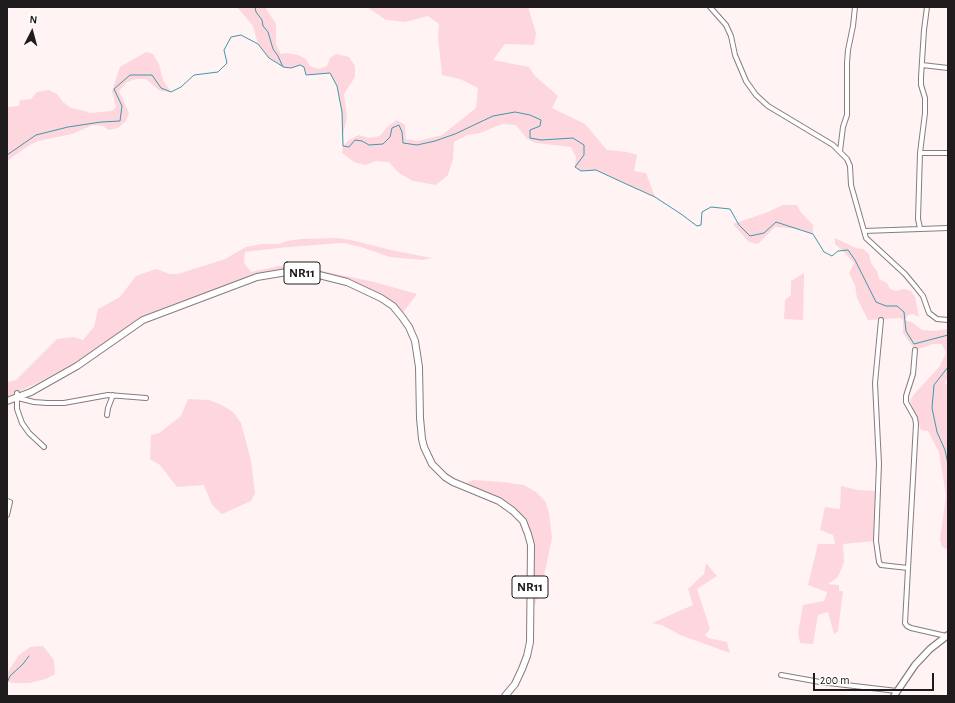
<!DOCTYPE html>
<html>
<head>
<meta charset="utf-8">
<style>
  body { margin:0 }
  #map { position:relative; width:955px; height:703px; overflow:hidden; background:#fff3f4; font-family:"Alegreya Sans",sans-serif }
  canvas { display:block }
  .frame { position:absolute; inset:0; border:8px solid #201b1c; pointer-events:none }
  .north { position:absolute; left:12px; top:12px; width:40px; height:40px; -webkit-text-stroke:3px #fff; paint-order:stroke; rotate:6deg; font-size:11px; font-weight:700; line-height:16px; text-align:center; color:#201b1c }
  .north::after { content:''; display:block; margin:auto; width:14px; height:18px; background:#201b1c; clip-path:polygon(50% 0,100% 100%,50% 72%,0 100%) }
  .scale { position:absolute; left:813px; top:673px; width:121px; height:18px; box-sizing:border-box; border:2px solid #201b1c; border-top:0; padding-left:5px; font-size:12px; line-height:14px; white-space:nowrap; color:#201b1c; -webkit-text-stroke:3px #fff; paint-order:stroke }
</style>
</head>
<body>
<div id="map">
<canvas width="955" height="703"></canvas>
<div class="frame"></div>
<div class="north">N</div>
<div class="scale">200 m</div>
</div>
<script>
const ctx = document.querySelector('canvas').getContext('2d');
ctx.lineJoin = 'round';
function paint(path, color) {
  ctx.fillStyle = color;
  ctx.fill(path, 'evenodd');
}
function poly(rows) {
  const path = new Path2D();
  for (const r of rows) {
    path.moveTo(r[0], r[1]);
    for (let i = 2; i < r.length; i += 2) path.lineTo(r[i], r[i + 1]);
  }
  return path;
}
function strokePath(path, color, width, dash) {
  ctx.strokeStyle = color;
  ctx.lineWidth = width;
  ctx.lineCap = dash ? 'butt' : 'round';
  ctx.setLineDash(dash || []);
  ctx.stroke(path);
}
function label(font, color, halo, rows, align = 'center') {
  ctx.font = font + ' "Alegreya Sans",sans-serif';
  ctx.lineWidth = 3;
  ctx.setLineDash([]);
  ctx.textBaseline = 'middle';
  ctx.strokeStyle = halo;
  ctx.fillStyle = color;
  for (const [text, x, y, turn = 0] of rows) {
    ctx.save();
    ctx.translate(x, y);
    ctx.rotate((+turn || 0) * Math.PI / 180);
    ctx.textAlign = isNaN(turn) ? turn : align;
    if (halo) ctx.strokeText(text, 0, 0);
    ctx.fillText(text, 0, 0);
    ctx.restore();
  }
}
const green = poly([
  [237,7,265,7,276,24,276,44,281,54,287,53,298,55,306,59,310,66,319,69,327,66,330,58,336,54,349,57,355,66,355,77,344,94,347,118,342,138,342,112,337,86,330,73,306,75,304,67,300,65,291,68,283,67,269,58,258,44,253,26],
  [367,7,528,7,536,33,534,45,505,44,493,60,529,67,535,76,558,96,552,108,585,124,607,150,627,152,637,155,634,171,646,173,655,197,596,170,581,171,575,167,576,157,571,147,536,143,527,139,516,125,502,124,480,133,467,135,454,142,453,159,448,175,436,185,413,181,399,173,389,162,376,161,365,165,354,162,342,153,343,146,349,140,359,135,369,138,380,136,388,126,397,120,405,125,406,139,418,141,442,135,476,108,478,88,460,79,442,75,438,38,439,24,428,16,405,22,386,20],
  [146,52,153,54,159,64,163,80,171,92,160,91,146,79,136,79,127,82,119,91,129,113,126,121,118,128,109,130,103,126,93,125,72,134,38,141,28,146,7,161,7,107,19,106,20,100,31,99,37,92,49,90,57,94,63,102,71,108,85,111,90,113,112,111,116,107,112,91,120,67],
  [783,205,797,205,800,211,813,225,813,234,800,229,775,227,758,244,749,242,733,224,768,212],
  [337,238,351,240,395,251,432,258,423,260,390,257,361,247,343,243,327,244,278,248,245,252,244,263,251,272,279,266,303,267,374,282,417,294,402,314,384,298,316,272,245,278,148,314,83,358,41,381,7,397,7,382,16,380,57,339,74,337,83,340,94,327,98,309,120,297,136,276,156,269,170,274,178,274,225,259,246,247,262,244,279,244,287,241,301,239],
  [835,238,856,248,863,249,869,254,871,263,877,271,879,279,887,283,890,289,896,291,904,289,911,291,915,297,919,317,913,314,908,315,905,320,913,323,922,330,934,331,948,329,948,377,945,383,948,386,948,550,942,547,940,540,946,496,939,452,928,431,921,430,910,400,915,393,940,366,946,353,942,344,933,344,915,350,903,333,903,320,900,318,868,320,857,298,855,285,849,273,854,263,843,251,835,244],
  [804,273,803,320,784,319,785,300,791,295,791,281],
  [188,399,209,400,222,405,233,412,241,423,244,434,251,461,255,493,251,501,222,514,212,505,204,485,177,487,160,465,150,459,151,435,159,433,181,416],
  [473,480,503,482,524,485,536,492,545,501,549,512,552,538,542,585,530,617,531,555,523,521,499,501,459,487],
  [841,486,858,490,877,491,876,541,843,544,844,562,838,577,828,584,839,585,839,591,843,591,838,631,834,634,828,612,818,615,813,644,800,643,798,633,803,605,824,601,827,592,808,585,818,544,835,544,833,535,820,530,825,507,840,509],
  [706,563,717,576,697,589,710,629,705,635,708,638,727,642,730,653,680,635,662,625,652,623,693,605,688,589,704,574],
  [43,646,54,660,55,674,46,679,29,683,16,683,7,682,7,673,19,655,30,647]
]);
const stream = poly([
  [255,7,256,12,262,20,263,26,268,32,273,49,278,56,283,67,291,68,300,65,304,67,306,75,330,73,337,86,342,112,343,146,349,147,355,140,362,141,369,145,383,144,390,137,392,128,399,125,402,132,403,143,417,145,435,141,455,134,493,116,515,112,530,115,541,120,540,126,530,130,530,138,541,140,573,138,584,145,584,155,575,167,581,171,596,170,624,183,655,197,681,214,697,226,701,225,702,212,711,207,730,209,739,225,750,236,764,233,776,222,813,234,824,252,832,256,838,251,848,250,855,260,876,302,886,306,897,306,904,312,906,331,914,344,948,335],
  [7,155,36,135,68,127,101,122,120,121,122,106,114,89,130,75,152,75,161,88,171,92,181,87,194,75,218,72,227,63,224,50,231,37,241,35,258,44,269,58,282,66],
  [948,367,934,385,932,408,937,432,945,450,948,464],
  [7,683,10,676,23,664,29,656]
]);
const minor = poly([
  [710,7,726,25,731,36,735,55,746,81,756,95,768,106,833,145,847,159,850,166,851,185,866,238,905,274,915,286,923,296,929,313,937,319,948,320],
  [922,65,948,68],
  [840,151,843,127,847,115,847,63,848,50,853,26,855,7],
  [920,153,948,153],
  [920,228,918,219,920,153,925,113,925,98,921,85,921,77,924,30,927,7],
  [864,231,948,228],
  [881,320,875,383,879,464,876,541,879,562,881,565,908,568],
  [915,350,913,374,906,396,906,402,915,418,916,424,905,623,907,626,911,628,946,636],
  [17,393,17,409,22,423,29,433,44,447],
  [18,398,34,402,47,403,64,403,108,395,146,398],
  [107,415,108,408,113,395],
  [7,501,10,502,7,515],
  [781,675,820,682,897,691]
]);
const major = poly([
  [894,696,915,665,930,649,948,635]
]);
const highway = poly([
  [7,401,31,392,77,366,143,320,257,277,287,272,315,274,347,282,381,298,393,306,402,317,409,327,415,341,419,367,420,418,422,439,424,447,432,464,445,477,453,482,499,501,513,511,523,521,528,534,531,545,530,642,527,656,522,669,515,684,505,696]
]);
const shields = [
  [302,273,36],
  [530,587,36]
];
const shieldNames = [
  ["NR11",302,273],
  ["NR11",530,587]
];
paint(green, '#fdd7dd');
strokePath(stream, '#4098a9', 1);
strokePath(minor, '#877c7e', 6);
strokePath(major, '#877c7e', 8);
strokePath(highway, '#877c7e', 8);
strokePath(minor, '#fff', 4);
strokePath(major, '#fff', 5.5);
strokePath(highway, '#fff', 6);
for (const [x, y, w] of shields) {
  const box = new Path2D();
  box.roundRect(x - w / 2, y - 11, w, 22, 3);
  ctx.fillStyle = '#fff';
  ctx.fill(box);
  strokePath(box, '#201b1c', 1);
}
label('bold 13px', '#201b1c', null, shieldNames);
</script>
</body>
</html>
